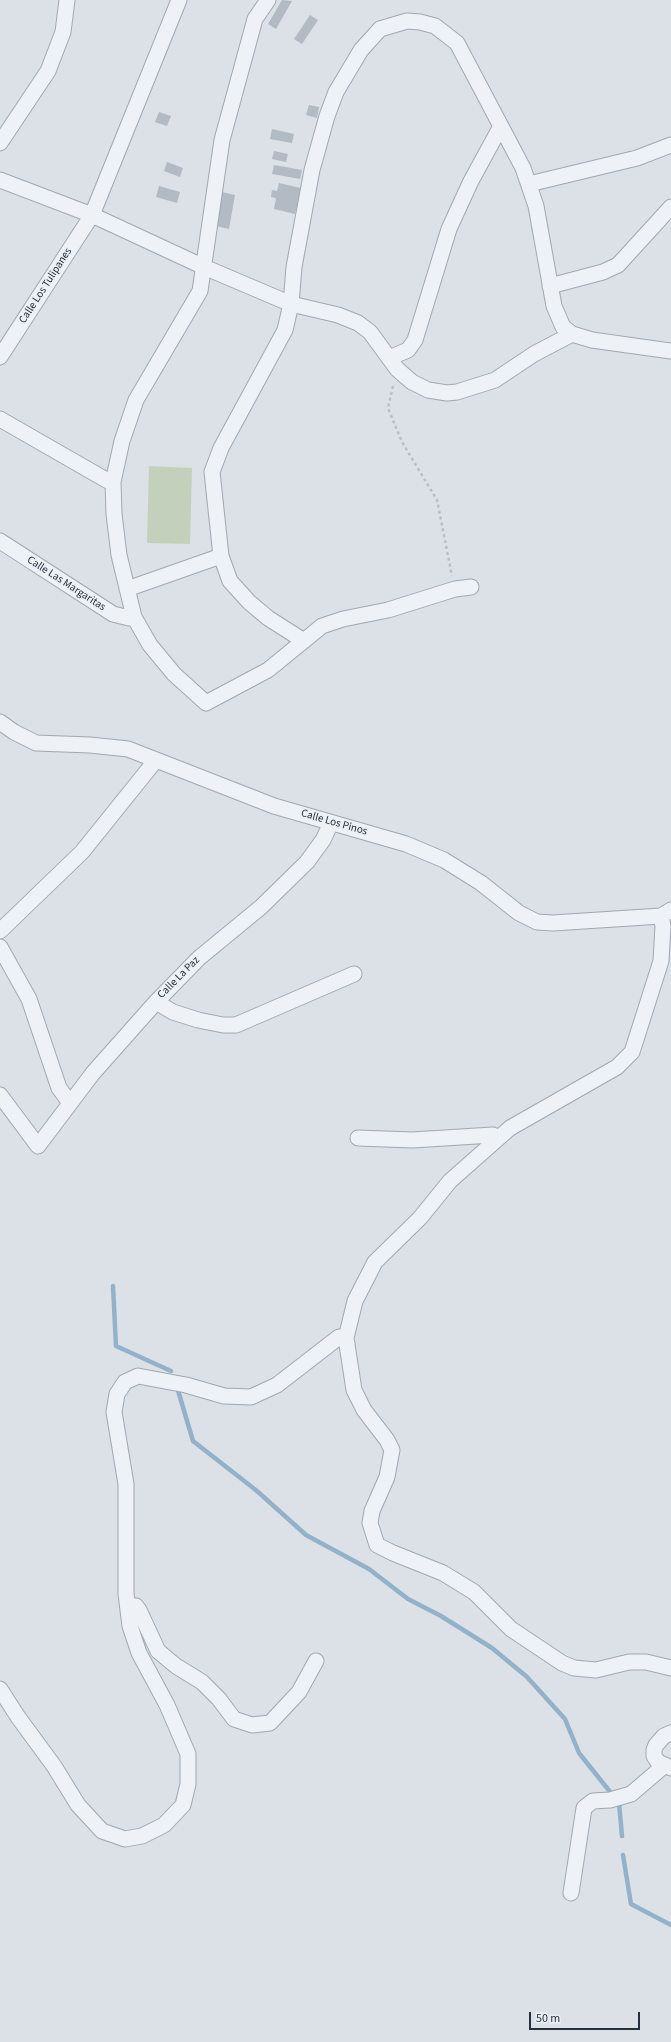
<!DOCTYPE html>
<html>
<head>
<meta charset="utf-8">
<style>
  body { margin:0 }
  #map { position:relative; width:671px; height:2042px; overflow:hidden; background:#dbe1e6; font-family:"Source Sans 3",sans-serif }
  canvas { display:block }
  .scale { position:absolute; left:529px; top:2012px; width:111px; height:18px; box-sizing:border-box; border:2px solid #24303d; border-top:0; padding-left:5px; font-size:12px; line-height:14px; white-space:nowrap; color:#24303d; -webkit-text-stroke:3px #eaeff4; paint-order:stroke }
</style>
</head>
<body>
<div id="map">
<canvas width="671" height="2042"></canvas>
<div class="scale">50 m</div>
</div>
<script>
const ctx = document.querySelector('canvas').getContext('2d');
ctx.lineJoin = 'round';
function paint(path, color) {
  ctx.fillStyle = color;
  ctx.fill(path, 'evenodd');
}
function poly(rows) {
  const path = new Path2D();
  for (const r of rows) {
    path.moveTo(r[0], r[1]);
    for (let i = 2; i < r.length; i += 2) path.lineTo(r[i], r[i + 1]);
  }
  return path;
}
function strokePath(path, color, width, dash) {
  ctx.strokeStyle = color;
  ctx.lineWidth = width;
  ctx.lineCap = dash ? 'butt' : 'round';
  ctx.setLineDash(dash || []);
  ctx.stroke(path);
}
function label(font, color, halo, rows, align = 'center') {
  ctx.font = font + ' "Source Sans 3",sans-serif';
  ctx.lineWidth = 3;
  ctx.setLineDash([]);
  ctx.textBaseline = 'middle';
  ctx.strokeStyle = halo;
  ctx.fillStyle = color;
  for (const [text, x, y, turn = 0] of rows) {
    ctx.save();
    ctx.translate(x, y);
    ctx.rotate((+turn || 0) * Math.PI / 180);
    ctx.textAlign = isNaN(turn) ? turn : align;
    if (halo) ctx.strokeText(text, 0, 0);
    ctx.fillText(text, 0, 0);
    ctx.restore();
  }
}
const green = poly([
  [149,466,192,468,190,544,147,543]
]);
const stream = poly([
  [113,1286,116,1346,171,1371],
  [177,1387,193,1441,257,1491,306,1535,369,1569,408,1599,441,1616,492,1648,527,1677,565,1719,579,1753,619,1803,622,1836],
  [623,1855,631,1904,671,1925]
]);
const building = poly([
  [282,0,292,1,276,29,268,24],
  [310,15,318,20,302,44,294,39],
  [309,105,319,107,317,118,306,115],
  [159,112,171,116,167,126,155,122],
  [272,129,294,134,292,143,270,139],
  [274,151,288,154,286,162,272,159],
  [167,162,183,168,180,177,164,171],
  [274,165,302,170,300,179,272,174],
  [279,183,301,188,295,214,274,209,276,198,271,197,272,190,277,191],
  [159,186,180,192,177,203,156,197],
  [222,192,235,195,229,229,216,226]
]);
const path = poly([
  [393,386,388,408,402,442,437,500,452,576]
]);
const minor = poly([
  [268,0,255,19,222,140,200,291,136,400,122,441,113,482,114,514,119,555,134,617,150,645,174,674,206,703,268,670,322,626,343,619,388,610,455,589,471,587],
  [0,143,48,71,63,32,67,0],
  [0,180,92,215,204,267,291,304,338,315,358,323,370,332,397,369,412,382,428,390,447,393,457,392,495,380,534,354,572,334],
  [529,184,637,158,671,145],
  [550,286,603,272,618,265,671,207],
  [0,357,92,215,179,0],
  [389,358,408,350,415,340,449,229,471,181,501,126],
  [0,419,108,481,113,482],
  [0,541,113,614,129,618,134,617],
  [127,589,221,556],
  [304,641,268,618,249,602,230,581,221,556,212,472,221,448,285,330,291,304,294,267,312,170,327,116,336,92,361,50,380,29,407,21,420,22,435,26,457,43,523,168,536,206,554,306,563,327,572,334,592,340,671,351],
  [0,722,14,732,36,743,90,745,128,749,274,806,406,844,444,860,481,883,519,913,537,922,553,923,661,916,671,910],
  [661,916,663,926,661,961,632,1052,617,1067,510,1128,450,1181,420,1218,375,1262,355,1301,346,1338,354,1390,364,1410,387,1440,392,1450,387,1477,372,1511,370,1523,377,1545,393,1553,443,1573,474,1592,511,1629,562,1663,574,1668,596,1670,629,1662,646,1662,671,1668],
  [0,931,82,852,156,760],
  [0,947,29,999,59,1088,70,1103],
  [156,1002,173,1012,198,1020,223,1025,236,1025,354,974],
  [0,1095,38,1146,93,1073,156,1002,199,958,261,907,307,862,323,840,331,823],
  [358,1138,412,1140,493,1135,498,1138],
  [128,1605,136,1606,139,1610,158,1651,176,1666,202,1682,219,1699,234,1719,252,1725,270,1723,299,1692,316,1661],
  [0,1689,18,1717,54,1766,78,1805,102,1831,125,1839,142,1836,164,1825,183,1805,188,1784,188,1754,167,1705,139,1653,130,1626,126,1594,126,1484,114,1412,117,1394,125,1382,138,1376,186,1385,224,1396,251,1397,277,1385,339,1337,346,1338],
  [671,1733,664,1736,656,1745,654,1750,654,1756,658,1762,671,1768],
  [571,1893,584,1808,593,1801,610,1800,631,1794,665,1765]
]);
const streetNames = [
  ["Calle Los Tulipanes",46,286,-57],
  ["Calle Las Margaritas",66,584,33],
  ["Calle Los Pinos",334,823,16],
  ["Calle La Paz",179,978,-45]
];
paint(green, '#c3d1bc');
strokePath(stream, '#93b2c9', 4.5);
paint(building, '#b2bac3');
strokePath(minor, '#a0a8b0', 17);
strokePath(path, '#b9bfc5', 2.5, [3, 3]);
strokePath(minor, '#eef1f5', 15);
label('11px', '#24303d', '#eaeff4', streetNames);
</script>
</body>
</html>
